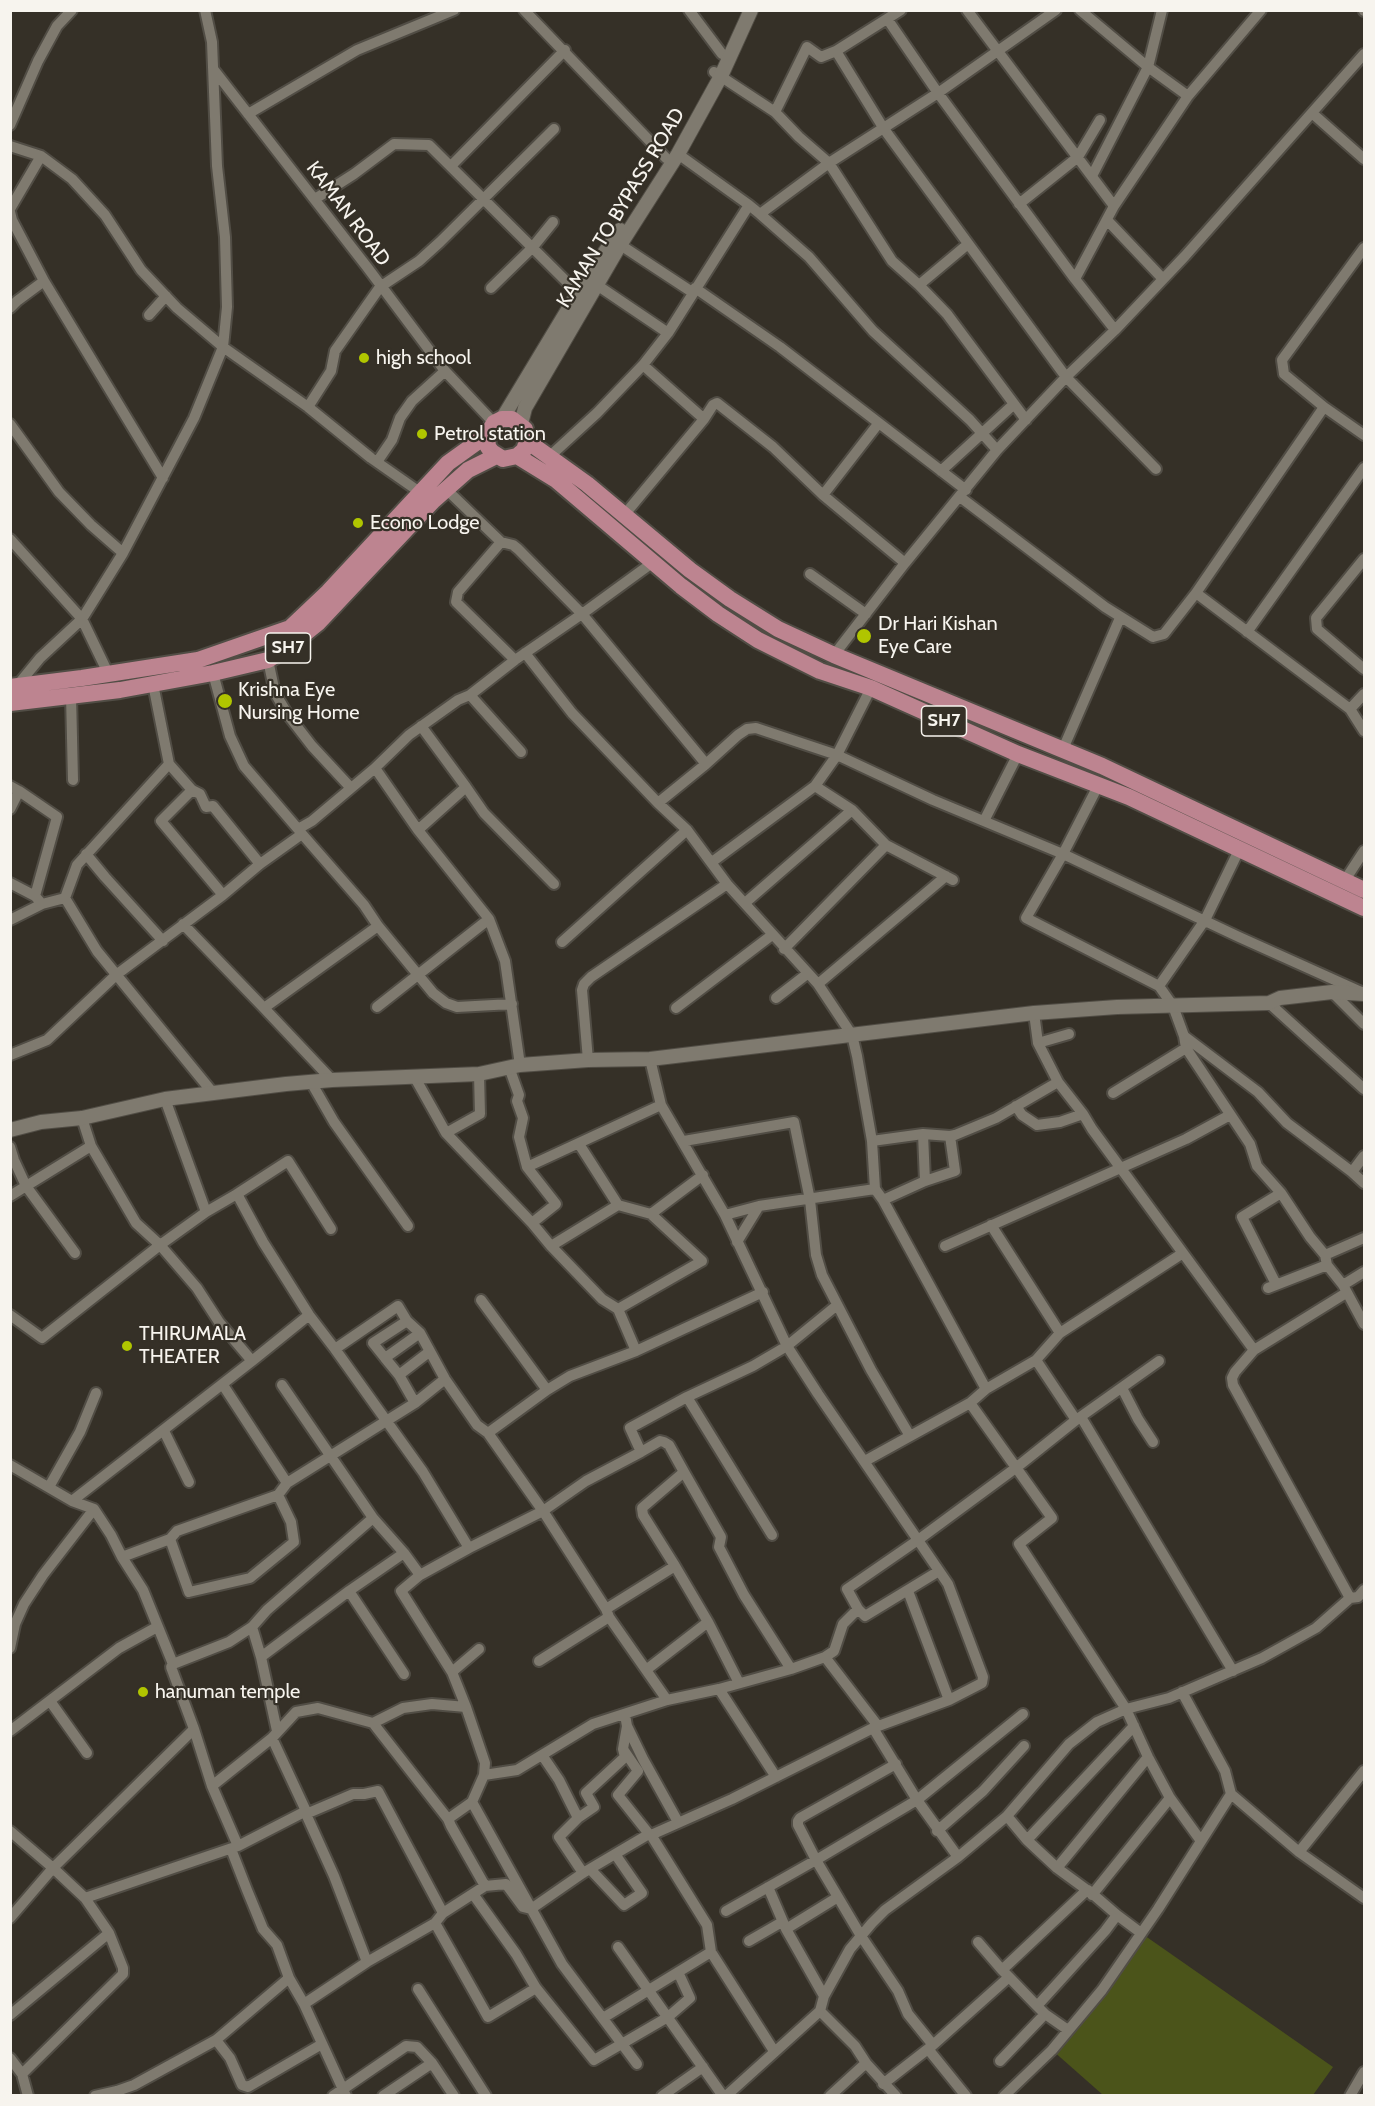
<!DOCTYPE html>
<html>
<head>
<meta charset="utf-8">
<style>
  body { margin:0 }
  #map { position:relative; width:1375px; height:2106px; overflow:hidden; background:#353027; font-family:Cabin,sans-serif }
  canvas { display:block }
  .frame { position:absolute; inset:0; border:12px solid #f7f4ee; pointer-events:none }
</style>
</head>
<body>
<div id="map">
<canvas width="1375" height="2106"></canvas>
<div class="frame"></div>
</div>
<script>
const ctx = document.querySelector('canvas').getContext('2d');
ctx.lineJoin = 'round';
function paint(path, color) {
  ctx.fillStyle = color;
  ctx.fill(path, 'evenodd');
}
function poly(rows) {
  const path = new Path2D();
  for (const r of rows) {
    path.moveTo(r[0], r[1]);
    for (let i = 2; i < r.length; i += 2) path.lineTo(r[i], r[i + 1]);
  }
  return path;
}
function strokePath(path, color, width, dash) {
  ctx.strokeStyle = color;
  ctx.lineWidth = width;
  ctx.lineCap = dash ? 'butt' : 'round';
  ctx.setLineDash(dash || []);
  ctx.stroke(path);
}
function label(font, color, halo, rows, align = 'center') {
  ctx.font = font + ' Cabin,sans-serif';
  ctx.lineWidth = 4.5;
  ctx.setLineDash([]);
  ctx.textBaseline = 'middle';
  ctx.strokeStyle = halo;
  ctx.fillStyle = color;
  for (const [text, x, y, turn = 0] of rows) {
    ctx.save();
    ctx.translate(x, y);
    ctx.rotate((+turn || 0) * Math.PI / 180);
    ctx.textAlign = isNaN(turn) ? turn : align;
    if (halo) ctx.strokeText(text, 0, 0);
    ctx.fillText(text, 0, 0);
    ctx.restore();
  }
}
const green = poly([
  [1141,1933,1333,2067,1313,2095,1103,2095,1052,2050]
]);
const street = poly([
  [524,10,666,158],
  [689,10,722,54],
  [967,10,1114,206],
  [1080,10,1148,67,1188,96],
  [1364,10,1364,11],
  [888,20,938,93,1075,279],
  [836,51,884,129,1066,377,1156,469],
  [214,70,367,267,445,371,494,423],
  [714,72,775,112,799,137,829,163,892,261,919,285,947,314,1026,420],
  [775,112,807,47,821,57,836,51,901,10],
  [1312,113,1364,159],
  [248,114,357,50,454,10],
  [10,125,38,61,57,26,72,10],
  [10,146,41,156,72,179,105,215,141,270,177,308,223,347,308,407,371,458,421,493],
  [451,166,565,50],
  [1092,176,1148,67,1162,10],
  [315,199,354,174,394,144,429,145,578,293],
  [1019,204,1078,157,1100,120],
  [749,205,760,214,829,163,938,93,1056,10],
  [10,209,41,156],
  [10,212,12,220,44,281,163,478],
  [760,214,809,257,873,331,970,420,997,450],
  [1107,220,1163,279],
  [616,242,692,292],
  [1364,248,1282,360,1284,374,1324,407,1364,435],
  [591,281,668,333],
  [919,285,968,244],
  [491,288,532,248,553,222],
  [695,288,780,347,966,490],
  [10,308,17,301,44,281],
  [149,315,166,296],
  [1115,330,1185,256,1364,54],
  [643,365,704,419],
  [308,407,331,371,335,351,380,287,419,261,440,242,554,129],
  [10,424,59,492,91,525,123,553],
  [549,457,597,413,643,365,668,333,749,205,678,154],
  [377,462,392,440,400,418,412,401,445,371],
  [941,471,1014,404],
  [446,489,501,542,513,545,518,549,582,614,706,764],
  [823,495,878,424],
  [960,497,1105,607,1153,637,1164,634,1196,593,1324,407],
  [625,514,704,419,713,405,717,403,773,447,823,495,905,563],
  [10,539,82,619,108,673],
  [501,542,458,592,456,602,515,660],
  [1364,559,1316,618,1317,629,1364,669],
  [810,574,866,614],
  [1196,593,1350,709],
  [1247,632,1364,468],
  [525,653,572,713,658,803,687,830,727,884,818,984,946,876],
  [834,655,905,563,997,450,1066,377,1115,330,1075,279,1114,206,1188,96,1261,10],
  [268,660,275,693,288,715,312,746,351,788],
  [213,673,230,736,244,766,298,829],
  [17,686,40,658,82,619,123,553,194,418,223,347,227,307,225,237,217,166,212,42,205,10],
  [1364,694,1350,709,1364,731],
  [71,695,73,780],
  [470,695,521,752],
  [421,726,466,787],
  [1063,749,1120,618],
  [169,764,192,790,161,821,223,895],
  [375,768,418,830],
  [1099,784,1063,854,1026,918,1159,986,1173,1006,1184,1036,1186,1048,1250,1144,1257,1166,1281,1193,1310,1237,1325,1255,1327,1265,1343,1285,1364,1324],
  [10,786,19,791,10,809],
  [815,786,852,810,886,845,953,880],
  [192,790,200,794,206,807,213,806,260,864],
  [19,791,57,817,35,896],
  [658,803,706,764,738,735,747,729,756,728,837,755,933,800,1063,854,1239,937,1359,991],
  [984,821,1018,754],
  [302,834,364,905,378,926,433,993,446,1003,457,1007,512,1004],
  [86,854,105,877,163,941],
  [712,862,815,786,837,755,871,688],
  [1345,880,1364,851],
  [10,883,35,896,42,904,10,920],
  [65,898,97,951,213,1093],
  [745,903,852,810],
  [42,904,65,898,77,865,169,764,153,684],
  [183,924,264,1008],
  [562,942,687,830],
  [784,949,886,845],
  [818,984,852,1035,857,1056,872,1141,875,1189,883,1200,986,1389],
  [1159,986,1205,920,1240,848],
  [1332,992,1364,1024],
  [776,998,807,974],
  [1269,1003,1364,1089],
  [377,1007,489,919],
  [676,1008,772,935],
  [1034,1013,1038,1043,1058,1082,1083,1114,1092,1129,1254,1350,1346,1293],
  [1184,1036,1258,1092,1287,1123,1352,1172,1364,1156],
  [1038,1043,1069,1034],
  [10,1055,47,1040,116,975,223,895,260,864,302,834,298,829,312,821,375,768,409,735,458,700,470,695,515,660,582,614,652,563],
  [588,1060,582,990,584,984,591,977,727,884],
  [520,1065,505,961,489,919,418,830,466,787,484,813,554,884],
  [509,1067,519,1095,517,1101,523,1118,519,1137,527,1167],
  [414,1076,446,1133,532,1223,551,1246,602,1299,618,1309],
  [332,1080,264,1008,378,926],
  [311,1082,334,1122,408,1226],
  [1113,1093,1186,1048],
  [1016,1106,1022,1115,1037,1125,1060,1122,1083,1114],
  [446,1133,480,1114,479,1074],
  [923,1134,925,1181],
  [684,1141,794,1122,810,1200,816,1255,822,1275,871,1370,910,1436],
  [872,1141,923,1134,950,1136,955,1135,996,1118,1058,1082],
  [579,1144,618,1205,651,1214,703,1175],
  [10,1147,14,1160,26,1186,75,1253],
  [1352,1172,1364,1183],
  [237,1194,288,1161,331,1229],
  [10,1196,91,1146],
  [883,1200,925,1181,955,1171,950,1136],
  [206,1212,237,1194,263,1242,309,1315,335,1349],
  [651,1214,702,1261,618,1309,636,1351,763,1292],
  [725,1215,759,1206,875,1189],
  [532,1223,556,1204,527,1167,661,1105],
  [991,1225,1060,1333],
  [737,1242,759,1206],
  [551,1246,618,1205],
  [945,1246,1186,1139,1230,1115],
  [1325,1255,1364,1238],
  [1276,1284,1242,1217,1281,1193],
  [1343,1285,1364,1272],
  [1268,1288,1327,1265],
  [481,1300,547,1390],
  [10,1315,42,1338,160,1245,206,1212,165,1099],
  [1254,1350,1235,1372,1232,1378,1233,1385,1350,1598],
  [385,1358,373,1343,407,1321],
  [1036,1360,1076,1420],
  [252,1361,309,1315],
  [399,1375,429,1352],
  [223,1385,287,1483],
  [282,1385,373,1518],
  [1122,1388,1138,1419,1153,1442],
  [687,1397,630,1428,641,1452,586,1481,543,1511,606,1609,675,1566,708,1622,739,1683],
  [415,1403,399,1375,385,1358,420,1333],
  [970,1403,1052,1518,1019,1544,1126,1709,1148,1757,1170,1798,1201,1841],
  [1081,1417,1233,1671],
  [164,1431,189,1482],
  [488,1433,547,1390,570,1376,636,1351],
  [641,1452,660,1441,664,1442,669,1445,684,1472,642,1508,643,1515,675,1566],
  [865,1461,970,1403,986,1389,1036,1360,1060,1333,1183,1253],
  [10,1465,72,1501,94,1509,111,1535,122,1557,143,1590,173,1664,171,1667,194,1729,212,1786,238,1846,231,1849,247,1890,263,1929,277,1945,289,1978,304,2004,346,2096],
  [684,1472,721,1537,719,1547,744,1595,791,1669],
  [49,1487,80,1432,96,1393],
  [72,1501,252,1361,219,1322,197,1288,160,1245,136,1223,91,1146,82,1118],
  [772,1535,687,1397,753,1366,787,1346,836,1306],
  [170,1539,189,1592,250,1578,294,1542,291,1522,278,1495],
  [469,1548,423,1472,335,1349,398,1306,407,1321,420,1333,445,1379,477,1425,488,1433,543,1511,469,1548,420,1575,401,1591,452,1672,466,1707,485,1763,484,1775,517,1770,593,1724,667,1700,719,1689,791,1669,825,1657,834,1651,843,1624,858,1609],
  [122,1557,170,1539,177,1531,278,1495,287,1483,415,1403,445,1379],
  [939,1571,865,1616,858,1609,847,1589,918,1540,1017,1467,1076,1420,1159,1361],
  [349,1591,404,1674],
  [908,1591,949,1700],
  [606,1609,609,1617,667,1700],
  [252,1627,267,1610,373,1518,404,1553,420,1575],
  [10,1648,15,1624,24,1604,43,1575,94,1509],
  [261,1657,349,1591,404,1553],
  [825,1657,878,1726],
  [539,1661,609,1617],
  [173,1664,229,1642,252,1627,261,1657,277,1731],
  [646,1670,708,1622],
  [452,1672,479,1649],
  [719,1689,776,1777],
  [50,1701,87,1753],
  [625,1715,627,1726,643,1759,678,1822],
  [373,1723,403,1708,432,1704,466,1707],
  [873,1728,917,1800,1023,1714],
  [10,1731,119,1648,157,1627],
  [272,1738,306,1811],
  [623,1749,638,1771,618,1795,649,1834],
  [542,1755,559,1780,578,1818,559,1837,583,1873],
  [484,1775,472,1802,562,1964,637,2064],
  [212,1786,272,1738,296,1712,318,1708,373,1723,448,1819,451,1826,485,1886],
  [1231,1794,1299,1852,1364,1898],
  [306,1814,334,1876,367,1962],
  [578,1818,594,1807,586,1793,625,1757,623,1749,627,1726],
  [448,1819,472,1802],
  [10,1831,53,1868,194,1729],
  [937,1831,983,1791,1024,1746],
  [1027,1840,1134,1726],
  [1299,1852,1364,1771],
  [1057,1868,1148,1757],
  [591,1870,624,1905,642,1893,615,1854],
  [768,1887,786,1929],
  [1088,1890,1117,1915,1141,1933],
  [473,1894,516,1954,536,1988,594,2060,668,2017,690,1998,678,1972],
  [1092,1895,1170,1798],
  [726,1911,816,1860,917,1800,958,1857],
  [10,1918,53,1868,85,1898,238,1846,306,1811,306,1814,353,1794,364,1794,378,1791,443,1913],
  [435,1923,488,2017,536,1988],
  [749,1941,782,1922],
  [978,1942,1002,1970],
  [618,1947,723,2096],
  [711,1952,774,2051],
  [1009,1977,1037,2006],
  [418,1989,486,2096],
  [824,1996,786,1929,838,1897],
  [304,2004,367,1962,435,1923,443,1913,485,1886,506,1884,523,1907,531,1909,583,1873,649,1834,651,1835,732,1799,873,1728,949,1700,982,1683,983,1677,948,1584,818,1394,787,1346,725,1215,661,1105,650,1059],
  [820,2011,855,2046,866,2063],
  [10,2015,109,1933,85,1898],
  [603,2018,711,1952,707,1925,651,1835],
  [1068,2030,1045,2014,1037,2006,1105,1931,1117,1915],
  [216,2040,230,2058,242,2085,248,2087,322,2044],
  [933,2045,1009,1977,1002,1970,1087,1890,1057,1868,1027,1840,1007,1816],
  [928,2049,966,2096],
  [10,2058,22,2074,28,2096],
  [1000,2061,1045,2014],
  [22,2074,123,1974,123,1968,109,1933],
  [883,2084,933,2045,908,2014,898,1991,861,1936,816,1860,798,1825,798,1821,800,1818,896,1764],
  [95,2096,117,2091,134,2085,216,2040,289,1978],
  [333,2096,406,2046,417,2047,432,2063,454,2096],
  [383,2096,432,2063],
  [662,2096,703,2067],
  [726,2096,820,2011,824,1996,850,1949,872,1923,885,1910,958,1857,1007,1816,1069,1744,1097,1722,1126,1709,1169,1698,1262,1658,1316,1628,1350,1598,1358,1597,1364,1590],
  [830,2096,866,2063,896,2096],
  [1004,2096,1052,2050,1102,1990,1158,1909,1231,1794,1225,1771,1182,1692],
  [1350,2096,1364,2072]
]);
const secondary = poly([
  [502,419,587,278,620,230],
  [521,424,525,408,620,245,678,154,721,76,751,10],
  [10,1130,41,1122,82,1118,165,1099,286,1084,332,1080,479,1074,520,1065,588,1060,650,1059,1034,1013,1117,1007,1269,1003,1280,998,1332,992,1364,994]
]);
const primary = poly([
  [527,441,587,484,690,570,730,599,778,629,834,655,1102,766,1364,890],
  [517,456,556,480,681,586,718,614,758,640,820,671,871,688,1018,754,1129,797,1364,908],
  [10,687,82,678,198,660,290,628,328,592,448,463,487,435,494,423,502,419,512,419,525,429,527,441,524,450,517,456,503,459,492,452,488,447,487,435],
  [10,703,120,690,213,673,268,660,287,648,318,623,433,501,468,470,496,456]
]);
const markers = [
  [364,358,6,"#b0c500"],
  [422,434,6,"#b0c500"],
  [358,523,6,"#b0c500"],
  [864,636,8,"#b0c500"],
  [225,701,8,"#b0c500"],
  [127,1346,6,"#b0c500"],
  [143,1692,6,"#b0c500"]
];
const shields = [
  [288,648,45],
  [944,721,45]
];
const shieldNames = [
  ["SH7",288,648],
  ["SH7",944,721]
];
const streetNames = [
  ["KAMAN TO BYPASS ROAD",621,208,-59],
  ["KAMAN ROAD",348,214,53]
];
const poiNames = [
  ["high school",376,358],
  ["Petrol station",434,434],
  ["Econo Lodge",370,523],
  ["Dr Hari Kishan",878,624],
  ["Eye Care",878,647],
  ["Krishna Eye",238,690],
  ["Nursing Home",238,713],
  ["THIRUMALA",139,1334],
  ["THEATER",139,1357],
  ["hanuman temple",155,1692]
];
paint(green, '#4b541a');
strokePath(street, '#514d45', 14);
strokePath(secondary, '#514d45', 16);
strokePath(primary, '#514d45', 20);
strokePath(street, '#7f7a6f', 10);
strokePath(secondary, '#7f7a6f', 14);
strokePath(primary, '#bd8490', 16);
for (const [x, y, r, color] of markers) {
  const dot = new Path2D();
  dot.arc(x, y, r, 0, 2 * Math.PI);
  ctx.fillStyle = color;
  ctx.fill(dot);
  strokePath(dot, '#353027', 2);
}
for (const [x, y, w] of shields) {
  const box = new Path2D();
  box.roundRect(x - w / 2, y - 15, w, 30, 4.5);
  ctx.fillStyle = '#353027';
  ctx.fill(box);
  strokePath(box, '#f7f4ee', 1.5);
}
label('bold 18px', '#f7f4ee', null, shieldNames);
label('20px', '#f7f4ee', '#353027', streetNames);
label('20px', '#f7f4ee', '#353027', poiNames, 'left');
</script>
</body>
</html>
